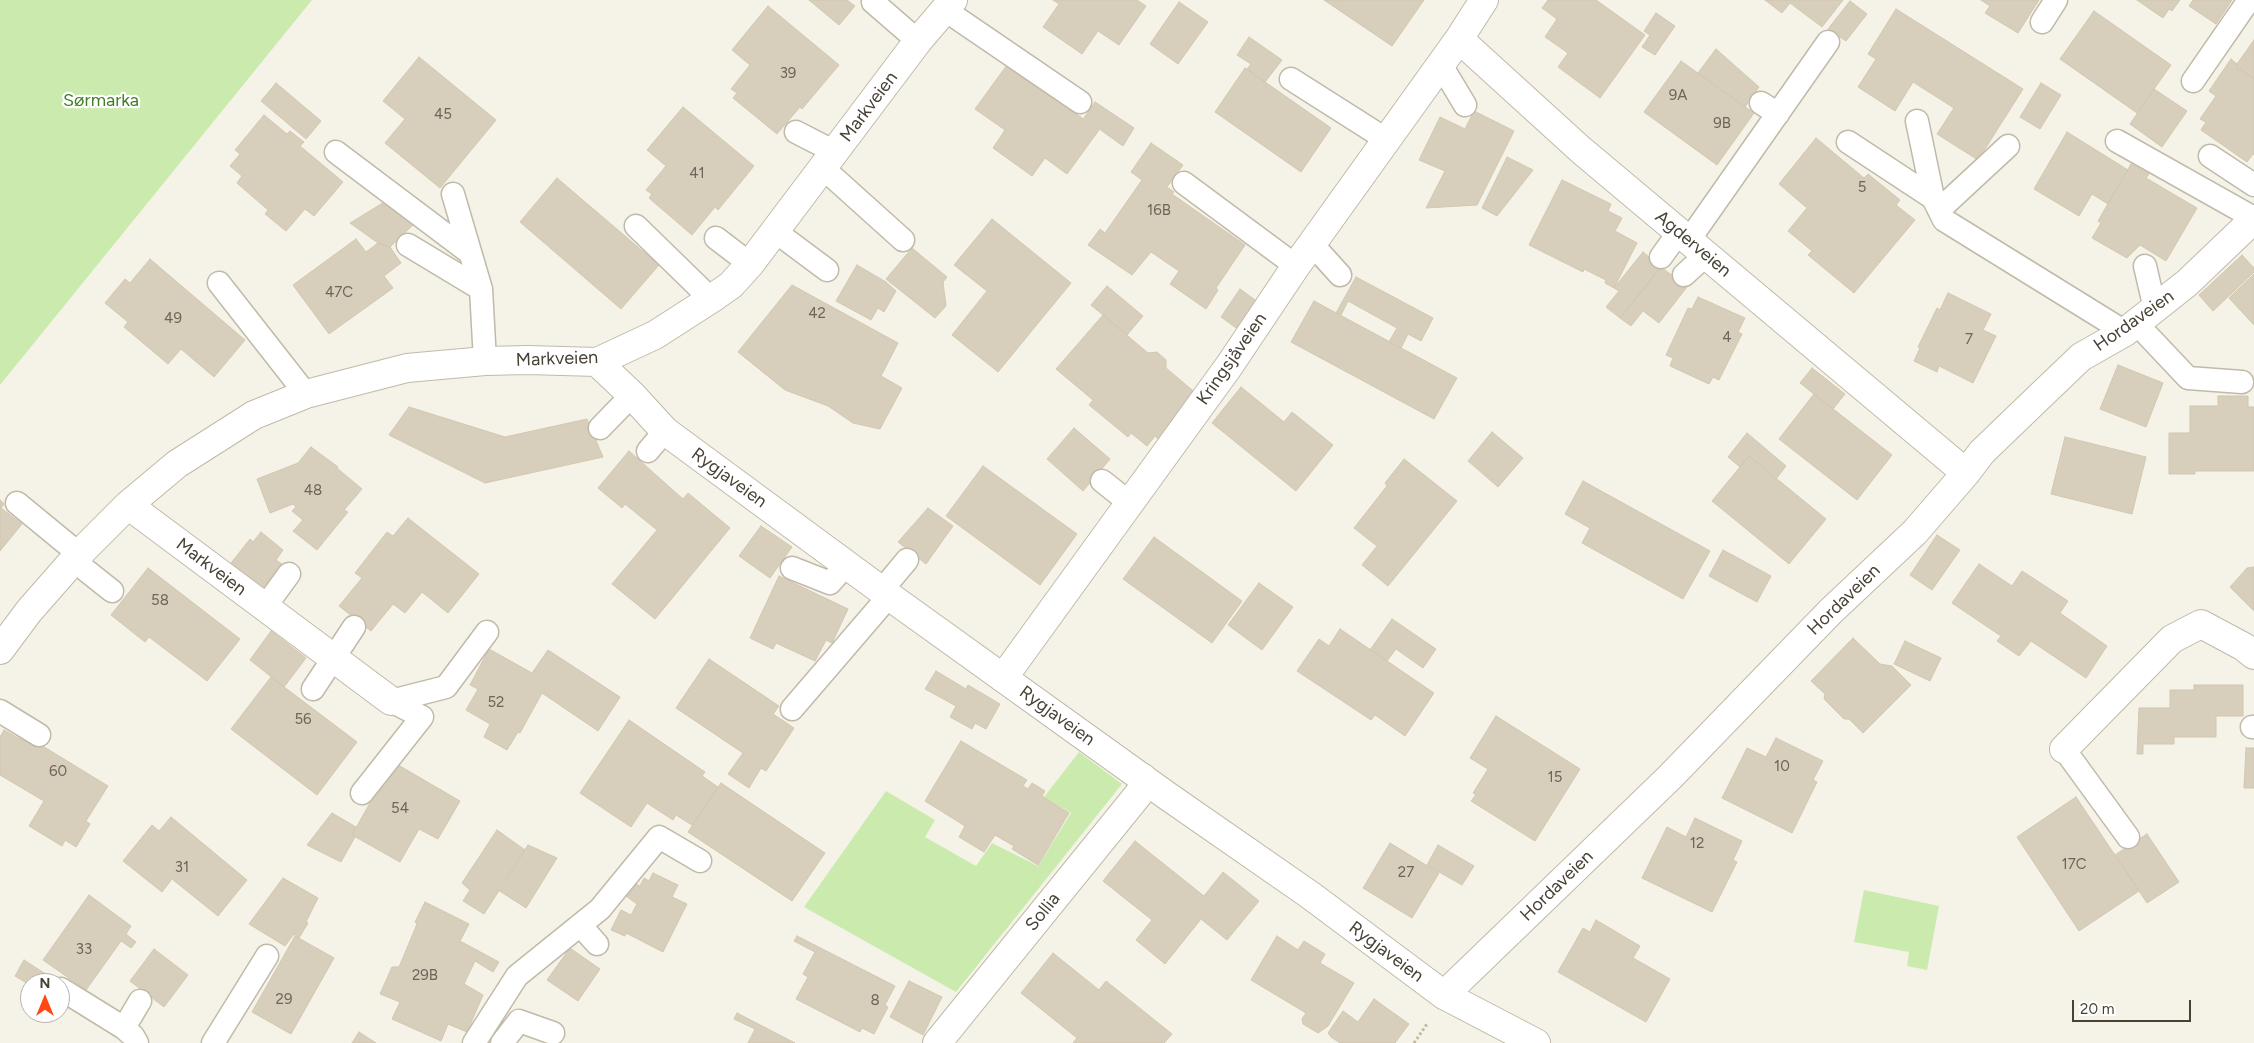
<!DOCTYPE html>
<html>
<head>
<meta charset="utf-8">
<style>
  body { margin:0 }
  #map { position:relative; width:2254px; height:1043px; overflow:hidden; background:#f5f2e7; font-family:Figtree,sans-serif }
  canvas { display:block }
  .north { position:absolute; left:20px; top:973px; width:50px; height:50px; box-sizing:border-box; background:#fff; border:1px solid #b6b3af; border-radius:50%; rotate:0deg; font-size:14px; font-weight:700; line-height:20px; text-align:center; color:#484236 }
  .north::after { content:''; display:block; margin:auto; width:18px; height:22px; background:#ff4814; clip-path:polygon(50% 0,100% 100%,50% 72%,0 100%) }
  .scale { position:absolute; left:2072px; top:1000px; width:119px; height:22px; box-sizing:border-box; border:2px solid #484236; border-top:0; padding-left:6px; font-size:15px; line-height:18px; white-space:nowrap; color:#484236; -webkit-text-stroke:4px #fff; paint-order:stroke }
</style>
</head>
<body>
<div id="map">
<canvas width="2254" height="1043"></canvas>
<div class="north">N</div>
<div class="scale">20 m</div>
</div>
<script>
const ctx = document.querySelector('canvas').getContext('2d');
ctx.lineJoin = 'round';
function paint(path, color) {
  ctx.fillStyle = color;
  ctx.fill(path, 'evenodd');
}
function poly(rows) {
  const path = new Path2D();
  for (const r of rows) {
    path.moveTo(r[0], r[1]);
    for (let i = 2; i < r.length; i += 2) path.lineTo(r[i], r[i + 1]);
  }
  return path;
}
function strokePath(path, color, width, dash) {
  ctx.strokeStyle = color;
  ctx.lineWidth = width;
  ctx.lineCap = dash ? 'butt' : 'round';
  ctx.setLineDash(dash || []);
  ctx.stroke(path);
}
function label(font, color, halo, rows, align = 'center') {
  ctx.font = font + ' Figtree,sans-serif';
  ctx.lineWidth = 4.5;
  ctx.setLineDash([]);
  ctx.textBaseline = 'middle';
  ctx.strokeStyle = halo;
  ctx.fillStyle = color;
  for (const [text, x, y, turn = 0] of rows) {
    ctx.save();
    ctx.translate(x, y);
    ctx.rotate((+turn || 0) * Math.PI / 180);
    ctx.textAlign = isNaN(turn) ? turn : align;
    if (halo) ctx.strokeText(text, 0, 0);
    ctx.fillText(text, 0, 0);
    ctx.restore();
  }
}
const green = poly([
  [0,0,312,0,0,385],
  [1079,752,1122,784,956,992,804,907,886,791,935,820,925,837,976,866,992,843,1038,866,1071,813,1044,797],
  [1864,890,1939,906,1927,970,1907,966,1909,952,1854,942]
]);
const building = poly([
  [809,0,847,0,855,6,839,25,809,0],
  [1053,0,1137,0,1146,6,1119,45,1098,31,1082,54,1043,27,1059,4,1053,0],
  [1324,0,1424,0,1392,46,1324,0],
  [1548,0,1596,0,1645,35,1600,98,1558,67,1568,53,1545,37,1557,19,1542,8,1548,0],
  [1765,0,1843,0,1822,27,1790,3,1782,13,1765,0],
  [1981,0,2039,0,2018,33,1985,13,1990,6,1981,0],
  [2137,0,2180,0,2172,11,2169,9,2163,18,2137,0],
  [2193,0,2232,0,2216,24,2189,6,2193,0],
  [1850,1,1867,14,1846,41,1828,29,1850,1],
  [1179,2,1208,22,1178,64,1150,44,1179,2],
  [768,6,839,65,802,109,800,107,777,134,733,98,737,93,731,89,750,65,732,50,768,6],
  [1896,9,2023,89,1978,160,1937,134,1954,108,1913,82,1895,111,1858,87,1876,59,1868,54,1896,9],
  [2094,11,2171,65,2137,113,2060,59,2094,11],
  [1656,13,1675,26,1655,55,1642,47,1650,35,1644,31,1656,13],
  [1249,37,1282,60,1265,82,1247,69,1251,64,1237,55,1249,37],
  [2254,40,2254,79,2240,69,2238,71,2237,64,2254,40],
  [1716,49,1759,87,1745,107,1698,73,1716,49],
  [419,57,496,120,440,188,385,143,405,119,383,101,419,57],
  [2231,59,2237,64,2238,71,2240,69,2254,79,2254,155,2253,154,2247,162,2201,130,2206,122,2200,119,2216,96,2209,91,2231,59],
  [1681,61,1754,113,1717,165,1644,112,1681,61],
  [1007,65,1099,130,1067,174,1045,158,1032,176,993,148,1005,130,975,109,1007,65],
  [1245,68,1331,128,1301,172,1215,112,1245,68],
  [276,83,321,121,306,139,261,101,276,83],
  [2041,83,2061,95,2040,129,2020,117,2041,83],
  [2154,89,2187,111,2162,147,2130,124,2154,89],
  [1095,102,1134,128,1123,146,1084,118,1095,102],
  [683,107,754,166,718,210,715,207,692,235,649,198,652,194,646,190,666,166,647,150,683,107],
  [1474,111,1514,131,1477,205,1426,208,1445,171,1419,160,1440,117,1465,129,1474,111],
  [264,115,287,134,290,131,304,142,300,146,343,182,314,216,305,209,286,231,265,214,268,210,237,183,242,176,230,166,240,154,235,150,264,115],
  [2067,132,2128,170,2108,204,2092,194,2079,216,2034,189,2067,132],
  [1816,138,1864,178,1868,174,1900,200,1896,205,1915,220,1854,293,1808,255,1812,251,1788,231,1807,208,1779,184,1816,138],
  [1151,143,1183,165,1167,187,1174,192,1172,194,1245,245,1216,288,1218,290,1206,309,1170,284,1179,271,1151,252,1132,275,1088,245,1100,229,1105,233,1142,180,1131,172,1151,143],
  [1507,157,1533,170,1497,216,1482,208,1507,157],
  [2131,164,2149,174,2146,178,2197,208,2166,261,2140,245,2127,258,2092,238,2101,223,2098,221,2131,164],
  [557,178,659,265,621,309,520,222,557,178],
  [1562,180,1611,204,1608,211,1622,218,1615,231,1637,243,1614,288,1605,283,1606,280,1584,269,1583,272,1529,245,1562,180],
  [386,201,414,224,390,247,378,243,350,223,386,201],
  [992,219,1071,283,998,372,952,335,987,291,954,265,992,219],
  [356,239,366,252,378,243,390,247,401,263,384,276,393,288,329,334,293,285,356,239],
  [912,248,947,277,943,282,946,306,935,318,886,279,912,248],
  [1643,252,1661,267,1620,318,1606,307,1619,291,1614,288,1643,252],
  [2242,255,2254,268,2254,272,2213,311,2199,295,2242,255],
  [150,259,245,340,214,377,181,349,168,364,124,327,128,322,105,303,125,279,130,283,150,259],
  [857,265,886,282,896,291,884,312,878,308,871,320,836,301,857,265],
  [1661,267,1687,287,1659,323,1643,311,1631,326,1620,318,1661,267],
  [2254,274,2254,325,2229,298,2254,274],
  [1356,277,1433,318,1421,341,1408,334,1401,348,1389,342,1397,328,1348,301,1341,315,1336,313,1356,277],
  [792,285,898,343,881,376,902,388,880,429,853,423,828,406,785,390,738,352,792,285],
  [1107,286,1143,316,1127,335,1091,305,1107,286],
  [1240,289,1258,302,1239,330,1221,317,1240,289],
  [1948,293,1991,314,1983,330,1996,336,1973,383,1939,366,1937,372,1914,361,1920,348,1918,347,1937,308,1940,310,1948,293],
  [1698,297,1745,318,1738,332,1742,334,1719,380,1713,377,1709,384,1670,366,1673,358,1666,355,1688,308,1692,309,1698,297],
  [1314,301,1457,378,1434,419,1291,342,1314,301],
  [1103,315,1148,353,1157,352,1166,360,1166,368,1198,395,1160,441,1155,436,1147,446,1131,433,1128,437,1089,405,1093,400,1056,369,1103,315],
  [2118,365,2163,383,2146,427,2100,409,2118,365],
  [1812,368,1845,394,1833,409,1800,383,1812,368],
  [1241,387,1284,422,1292,412,1333,445,1296,491,1212,423,1241,387],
  [1814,394,1892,455,1857,500,1779,439,1814,394],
  [2218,396,2248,396,2248,407,2254,407,2254,471,2195,471,2195,474,2169,474,2169,433,2190,433,2190,406,2218,406,2218,396],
  [409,407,505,437,587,419,603,457,485,483,389,435,409,407],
  [1074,428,1110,459,1083,491,1047,459,1074,428],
  [1492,432,1523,458,1498,487,1468,461,1492,432],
  [1747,433,1786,466,1776,479,1749,456,1740,467,1728,457,1747,433],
  [2065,437,2146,457,2132,514,2051,494,2065,437],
  [311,447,338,467,337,468,362,489,344,510,348,512,317,550,293,531,303,520,292,511,296,507,293,504,270,513,257,479,298,463,311,447],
  [629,451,683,499,688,493,730,528,655,619,612,584,657,530,625,504,622,508,598,488,629,451],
  [1749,456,1826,519,1789,564,1712,501,1749,456],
  [1404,459,1457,501,1388,586,1362,565,1377,546,1354,528,1387,486,1385,483,1404,459],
  [983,466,1077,534,1040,585,946,516,983,466],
  [1583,481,1710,551,1683,599,1582,543,1590,528,1565,514,1583,481],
  [0,500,4,504,1,508,22,524,0,551,0,500],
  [928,508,953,526,926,564,898,542,928,508],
  [408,518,479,574,448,613,422,592,405,613,393,604,371,631,339,606,362,578,355,573,387,532,393,536,408,518],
  [761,526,792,547,770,578,739,556,761,526],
  [261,532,283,550,276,560,282,564,263,588,231,563,250,539,253,542,261,532],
  [1937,535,1960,550,1932,590,1910,575,1937,535],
  [1154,537,1242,601,1212,643,1123,579,1154,537],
  [1723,550,1771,576,1757,602,1709,576,1723,550],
  [1979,564,2012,586,2022,571,2068,601,2060,613,2107,646,2086,678,2031,641,2019,656,1997,641,2001,636,1952,603,1979,564],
  [2254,567,2254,611,2230,587,2247,568,2254,567],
  [148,568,240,639,207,681,149,637,145,642,111,615,148,568],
  [779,576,848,609,832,643,826,640,815,661,776,643,773,649,750,638,779,576],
  [1259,583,1293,607,1262,650,1228,625,1259,583],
  [1392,619,1436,649,1423,668,1396,649,1387,661,1370,650,1392,619],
  [1340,629,1434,693,1405,736,1375,715,1371,720,1297,671,1319,639,1329,646,1340,629],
  [271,631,306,658,284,687,250,660,271,631],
  [1853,638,1880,664,1892,666,1911,685,1863,733,1849,719,1844,719,1824,699,1825,694,1811,681,1853,638],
  [1905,641,1941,658,1930,681,1894,664,1905,641],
  [489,649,532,673,548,650,620,697,598,731,542,693,520,733,518,732,507,750,484,737,490,724,466,710,478,689,470,685,489,649],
  [709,659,779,706,773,714,794,728,766,771,761,768,749,788,728,774,743,753,676,708,709,659],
  [936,671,966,689,968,685,1000,704,986,729,975,723,972,729,950,717,956,706,925,689,936,671],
  [271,677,357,742,317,795,231,729,271,677],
  [2194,685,2243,685,2243,716,2216,716,2216,737,2174,737,2174,744,2143,744,2143,754,2137,754,2139,708,2170,708,2170,690,2194,690,2194,685],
  [1496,716,1580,769,1535,841,1471,801,1476,795,1473,793,1488,769,1470,758,1496,716],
  [629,720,705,772,702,776,718,787,692,825,676,815,673,820,647,803,631,827,580,793,629,720],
  [4,730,20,739,23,734,108,786,86,821,90,824,76,847,65,840,62,846,29,826,44,801,0,775,0,737,4,730],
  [1776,738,1823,761,1813,780,1817,782,1792,833,1722,798,1747,748,1766,757,1776,738],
  [961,741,1027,780,1023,786,1028,789,1032,783,1045,791,1042,796,1069,813,1038,865,1012,849,1014,846,995,835,984,852,959,837,965,826,925,801,961,741],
  [2246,748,2254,748,2254,788,2244,788,2246,748],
  [393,762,460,801,438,839,419,829,400,862,352,835,393,762],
  [721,783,825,853,792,901,688,832,721,783],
  [2076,797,2139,891,2079,931,2017,837,2076,797],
  [332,813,356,827,352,835,355,837,341,862,307,845,332,813],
  [171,817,247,880,218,916,172,879,162,892,123,861,152,825,159,831,171,817],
  [1695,818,1742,841,1733,860,1737,862,1712,912,1642,878,1667,827,1686,837,1695,818],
  [497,830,525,850,484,914,463,901,470,890,462,883,497,830],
  [2147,834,2179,882,2147,903,2115,855,2147,834],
  [1135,841,1204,896,1223,872,1259,901,1227,940,1201,919,1165,964,1136,940,1152,920,1103,881,1135,841],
  [1390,843,1439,873,1412,918,1363,888,1390,843],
  [528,845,557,858,526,908,498,890,528,845],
  [1438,845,1474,866,1462,885,1427,865,1438,845],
  [653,873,678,885,672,897,687,904,663,952,626,933,625,936,611,930,621,910,631,915,637,904,626,896,633,883,640,886,644,878,649,881,653,873],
  [283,878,318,898,306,922,308,923,299,938,294,934,285,946,249,924,283,878],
  [89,895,131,926,126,934,136,942,131,948,121,941,86,990,43,960,89,895],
  [425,902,469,924,460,941,499,962,493,972,475,961,464,984,483,995,467,1032,448,1024,441,1041,392,1019,400,1002,380,994,392,967,399,967,417,924,415,922,425,902],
  [1596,920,1640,946,1633,958,1670,979,1646,1022,1558,972,1583,928,1590,932,1596,920],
  [295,936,334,958,291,1034,252,1012,295,936],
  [797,936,895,986,885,1005,888,1007,874,1034,862,1028,860,1032,796,999,808,977,803,974,815,952,794,941,797,936],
  [1277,936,1298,950,1304,941,1325,954,1320,963,1354,983,1328,1026,1318,1033,1303,1024,1302,1019,1306,1013,1251,980,1277,936],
  [570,948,600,969,578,1001,547,980,570,948],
  [154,949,188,975,164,1007,130,981,154,949],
  [1053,953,1099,990,1106,981,1172,1034,1164,1043,1073,1043,1077,1038,1021,993,1053,953],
  [24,960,55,980,52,983,30,983,30,985,15,976,24,960],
  [909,981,942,997,923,1035,890,1017,909,981],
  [1374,999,1409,1024,1395,1043,1340,1043,1331,1037,1328,1033,1343,1011,1358,1022,1374,999],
  [737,1013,795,1043,748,1043,755,1029,734,1019,737,1013],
  [359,1032,376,1043,352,1043,359,1032]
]);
const path = poly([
  [1414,1043,1427,1024]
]);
const service = poly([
  [873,2,918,41],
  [945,10,1080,102],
  [2042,22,2056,0],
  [1441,65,1465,105],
  [1291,79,1387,140],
  [2193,81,2249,0],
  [1761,103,1778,114],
  [1917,121,1933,198,1944,220,2125,332],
  [796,132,835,152],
  [2117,141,2254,218],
  [1848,142,1933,198],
  [336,152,470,253],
  [2210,156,2254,185],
  [823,168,903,240],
  [1184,183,1296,266],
  [453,194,481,289,485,361],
  [1939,210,2008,146],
  [636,226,711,299],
  [776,232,827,270],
  [716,238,750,264],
  [1689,240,1828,42],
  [1312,244,1340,275],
  [408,245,481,289],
  [1661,257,1679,232],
  [2145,266,2155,309],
  [1684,275,1706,255],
  [219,283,306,394],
  [2136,323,2188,378,2242,382],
  [600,428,632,395],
  [648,451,665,431],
  [1102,481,1130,503],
  [17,503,79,554],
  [73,560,112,591],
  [792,568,830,583,847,564],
  [882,590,907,560],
  [265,607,289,574],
  [313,689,354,627],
  [391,701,446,687,487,632],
  [792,709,889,596],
  [0,711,39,735],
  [2252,727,2254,727],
  [2064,749,2128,837],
  [362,793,422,717,391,701],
  [580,925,597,944],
  [61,989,124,1028,133,1036,137,1043],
  [124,1028,140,1001],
  [213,1043,267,956],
  [474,1043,517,976,600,909,659,837,700,861],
  [502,1043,519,1021,553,1033]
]);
const minor = poly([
  [1484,0,1459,39,1581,150,1966,473],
  [597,362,632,395,665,431,889,596,1166,795,1310,895,1444,995,1536,1043],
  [128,505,391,701],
  [0,650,29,611,79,554,128,505,177,464,254,415,306,394,407,368,485,361,528,360,597,362,655,335,711,299,731,285,750,264,918,41,953,0],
  [1003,678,1229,366,1296,266,1459,39],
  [2064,749,2172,639,2201,624,2244,647,2254,655],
  [1444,995,1670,777,1831,611,1915,532,1966,473,1982,452,2036,400,2081,357,2125,332,2187,283,2254,219],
  [937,1043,1142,790,1143,778]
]);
const numberNames = [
  ["39",788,74],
  ["9A",1678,96],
  ["45",443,115],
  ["9B",1722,124],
  ["41",697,174],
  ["5",1862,188],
  ["16B",1159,211],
  ["47C",339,293],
  ["42",817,314],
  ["49",173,319],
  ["4",1727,338],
  ["7",1969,340],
  ["48",313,491],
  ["58",160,601],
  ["52",496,703],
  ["56",303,720],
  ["10",1782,767],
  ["60",58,772],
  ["15",1555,778],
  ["54",400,809],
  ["12",1697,844],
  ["17C",2074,865],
  ["31",182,868],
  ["27",1406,873],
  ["33",84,950],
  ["29B",425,976],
  ["29",284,1000],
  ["8",875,1001]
];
const parkNames = [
  ["Sørmarka",101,101]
];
const streetNames = [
  ["Markveien",869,107,-53],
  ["Agderveien",1693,244,40],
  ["Hordaveien",2134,321,-35],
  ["Markveien",557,359,-2],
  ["Kringsjåveien",1232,359,-55],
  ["Rygjaveien",729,478,36],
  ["Markveien",211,567,37],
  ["Hordaveien",1844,600,-44],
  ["Rygjaveien",1057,716,36],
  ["Hordaveien",1557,886,-44],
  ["Sollia",1043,912,-51],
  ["Rygjaveien",1386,952,37]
];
paint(green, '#cbebae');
paint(building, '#d7cebc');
strokePath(building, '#d2c7af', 1);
strokePath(service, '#c1baa9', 25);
strokePath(minor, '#c1baa9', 30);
strokePath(path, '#c4b89a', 3, [2.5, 2.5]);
strokePath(service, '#fff', 22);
strokePath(minor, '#fff', 28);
label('15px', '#6c6558', null, numberNames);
label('18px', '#407e25', '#fff', parkNames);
label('18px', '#484236', '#fff', streetNames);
</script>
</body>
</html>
